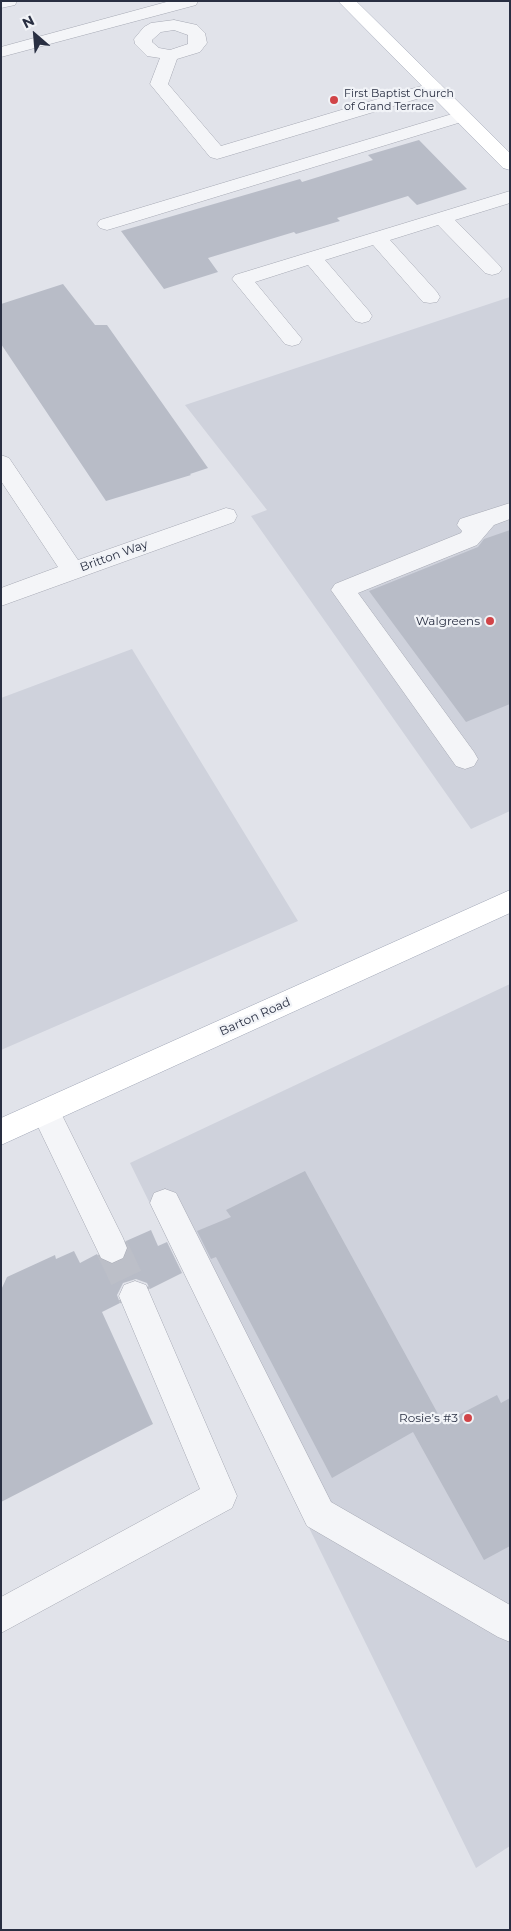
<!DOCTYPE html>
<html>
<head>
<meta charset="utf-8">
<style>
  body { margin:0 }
  #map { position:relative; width:511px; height:1931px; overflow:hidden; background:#e1e3ea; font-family:Montserrat,sans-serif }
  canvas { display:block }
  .frame { position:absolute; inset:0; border:2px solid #292f42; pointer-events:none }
  .north { position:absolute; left:10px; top:10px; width:50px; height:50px; -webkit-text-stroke:4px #f1f3f7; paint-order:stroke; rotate:333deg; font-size:14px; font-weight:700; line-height:20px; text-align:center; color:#292f42 }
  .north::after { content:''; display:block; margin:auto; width:18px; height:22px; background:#292f42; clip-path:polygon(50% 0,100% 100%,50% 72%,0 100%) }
</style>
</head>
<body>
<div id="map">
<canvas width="511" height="1931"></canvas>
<div class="frame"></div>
<div class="north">N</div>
</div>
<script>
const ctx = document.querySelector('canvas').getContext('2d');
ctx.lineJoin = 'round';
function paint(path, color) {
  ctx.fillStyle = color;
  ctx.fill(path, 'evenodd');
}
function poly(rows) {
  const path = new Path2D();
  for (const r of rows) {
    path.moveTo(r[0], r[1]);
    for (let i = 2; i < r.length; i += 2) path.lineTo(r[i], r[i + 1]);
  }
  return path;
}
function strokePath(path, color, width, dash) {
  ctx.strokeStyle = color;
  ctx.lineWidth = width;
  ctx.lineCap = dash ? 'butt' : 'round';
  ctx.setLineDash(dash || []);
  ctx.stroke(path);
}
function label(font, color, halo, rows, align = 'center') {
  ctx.font = font + ' Montserrat,sans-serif';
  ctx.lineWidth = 4.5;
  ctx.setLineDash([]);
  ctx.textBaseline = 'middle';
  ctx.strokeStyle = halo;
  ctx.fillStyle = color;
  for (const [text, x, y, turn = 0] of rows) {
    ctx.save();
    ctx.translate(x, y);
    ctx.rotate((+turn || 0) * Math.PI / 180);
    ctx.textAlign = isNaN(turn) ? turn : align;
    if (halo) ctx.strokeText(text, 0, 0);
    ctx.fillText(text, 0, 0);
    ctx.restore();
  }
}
const built = poly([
  [510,297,510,811,471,829,251,516,267,510,185,405],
  [132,649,298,921,1,1050,1,698],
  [510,984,510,1846,476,1868,130,1163]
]);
const building = poly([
  [419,140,467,189,417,205,408,196,337,218,340,221,296,234,294,232,208,258,218,272,164,289,121,231,300,179,302,182,373,160,368,155],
  [63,284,95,325,107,325,208,468,190,474,191,475,106,501,1,344,1,304],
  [510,530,510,704,466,722,369,591,478,547,484,539],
  [305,1171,443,1423,497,1395,501,1403,510,1398,510,1546,484,1560,413,1432,332,1478,216,1257,211,1259,197,1231,231,1217,226,1210],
  [151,1230,158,1246,167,1242,182,1273,150,1289,147,1283,136,1279,123,1283,117,1295,120,1303,102,1312,153,1424,1,1502,1,1290,7,1277,55,1255,56,1259,74,1251,80,1263,97,1254,100,1260,113,1265,125,1259,129,1249,126,1241]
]);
const minorTunnel = poly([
  [112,1248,135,1296]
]);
const minor = poly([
  [1,1,17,1,15,5,1,8,1,1],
  [170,1,198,1,196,5,1,57,1,47,170,1],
  [174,20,197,25,205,33,207,43,200,52,177,59,168,84,221,146,428,84,434,83,440,84,443,88,440,92,224,157,217,159,210,157,150,84,160,58,147,56,135,44,134,39,144,27,151,23,174,20],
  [174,30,188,35,188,44,170,50,159,48,152,42,152,40,161,32,174,30],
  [462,111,468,112,471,116,468,120,114,228,107,230,100,228,97,224,100,220,462,111],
  [510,191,510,203,455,220,499,265,502,269,499,273,492,275,485,273,438,225,390,240,437,292,440,297,437,302,430,303,423,302,373,245,325,260,369,311,372,316,369,321,362,323,355,321,308,265,255,282,302,339,299,344,292,346,285,344,232,279,235,275,510,191],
  [1,455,9,458,78,560,226,508,234,510,237,516,234,522,1,606,1,588,58,567,1,481,1,455],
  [510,503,510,519,494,525,477,545,358,593,474,752,478,759,474,766,465,769,456,766,331,590,335,584,461,533,462,531,457,525,460,519,510,503],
  [46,1099,56,1103,123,1238,127,1248,123,1258,112,1263,101,1258,31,1112,36,1103,46,1099],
  [165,1189,176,1193,331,1502,510,1605,510,1642,498,1637,307,1526,150,1203,154,1193,165,1189],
  [135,1281,146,1285,237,1496,232,1508,1,1633,1,1597,200,1489,119,1296,124,1285,135,1281]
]);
const major = poly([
  [338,1,356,1,510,153,510,170,503,168,338,1],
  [510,890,510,913,1,1145,1,1118,510,890]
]);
const markers = [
  [334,100,5,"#d14448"],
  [490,621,5,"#d14448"],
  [468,1418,5,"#d14448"]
];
const farPoinames = [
  ["First Baptist Church",344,94],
  ["of Grand Terrace",344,107]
];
const streetNames = [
  ["Britton Way",114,556,-20],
  ["Barton Road",255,1017,-24]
];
const poiNames = [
  ["Walgreens",480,621],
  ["Rosie’s #3",458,1418]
];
paint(built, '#cfd2dc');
paint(building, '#b8bcc7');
strokePath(minorTunnel, '#bcbfc8', 33, [33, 17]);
strokePath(minor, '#a6a9b4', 1);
strokePath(major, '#a0a6b6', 1);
paint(minor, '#f4f5f8');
paint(major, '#fff');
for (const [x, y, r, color] of markers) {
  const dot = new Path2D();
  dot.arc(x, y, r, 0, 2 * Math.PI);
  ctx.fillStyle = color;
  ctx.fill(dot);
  strokePath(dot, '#f1f3f7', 2);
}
label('11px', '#292f42', '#f1f3f7', farPoinames, 'left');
label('12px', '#292f42', '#f1f3f7', streetNames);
label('12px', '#292f42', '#f1f3f7', poiNames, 'right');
</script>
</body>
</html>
